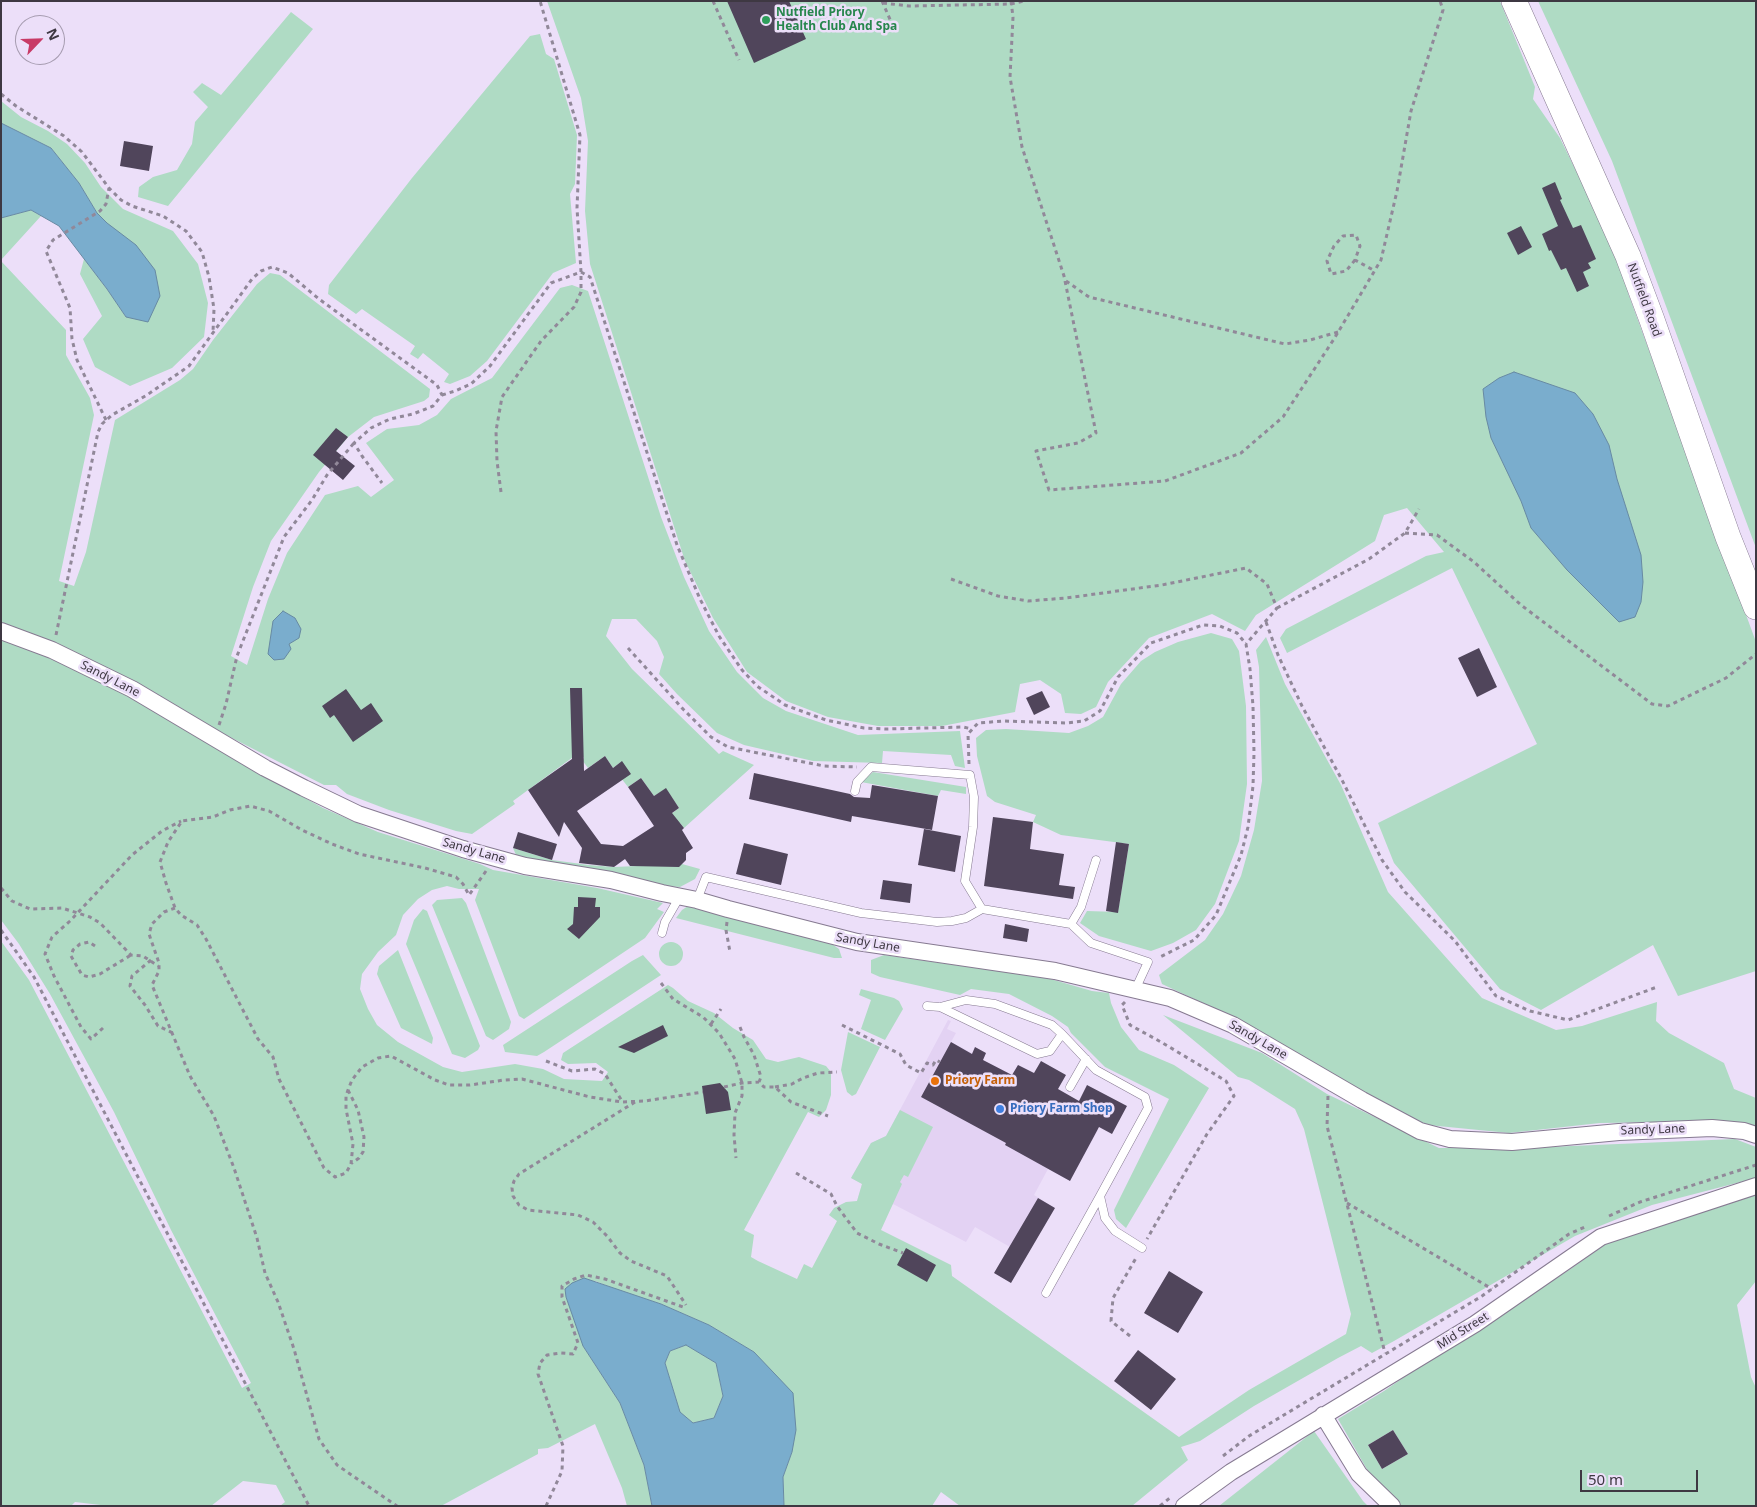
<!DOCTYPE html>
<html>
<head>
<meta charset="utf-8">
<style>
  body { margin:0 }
  #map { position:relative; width:1757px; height:1507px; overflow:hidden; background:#ecdff9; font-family:"Noto Sans",sans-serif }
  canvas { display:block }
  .frame { position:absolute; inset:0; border:2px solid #3e3842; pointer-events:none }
  .north { position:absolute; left:15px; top:15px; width:50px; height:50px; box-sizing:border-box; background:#ecdff9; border:1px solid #a69cb0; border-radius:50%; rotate:66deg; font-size:14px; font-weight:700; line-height:20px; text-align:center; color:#3e3842 }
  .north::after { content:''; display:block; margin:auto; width:18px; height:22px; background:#c83a66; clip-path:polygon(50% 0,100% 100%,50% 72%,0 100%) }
  .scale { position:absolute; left:1580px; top:1470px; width:118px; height:22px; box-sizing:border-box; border:2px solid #3e3842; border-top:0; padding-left:6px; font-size:15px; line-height:18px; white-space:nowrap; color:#3e3842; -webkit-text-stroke:4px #ecdff9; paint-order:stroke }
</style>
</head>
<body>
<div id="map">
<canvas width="1757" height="1507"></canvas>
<div class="frame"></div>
<div class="north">N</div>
<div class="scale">50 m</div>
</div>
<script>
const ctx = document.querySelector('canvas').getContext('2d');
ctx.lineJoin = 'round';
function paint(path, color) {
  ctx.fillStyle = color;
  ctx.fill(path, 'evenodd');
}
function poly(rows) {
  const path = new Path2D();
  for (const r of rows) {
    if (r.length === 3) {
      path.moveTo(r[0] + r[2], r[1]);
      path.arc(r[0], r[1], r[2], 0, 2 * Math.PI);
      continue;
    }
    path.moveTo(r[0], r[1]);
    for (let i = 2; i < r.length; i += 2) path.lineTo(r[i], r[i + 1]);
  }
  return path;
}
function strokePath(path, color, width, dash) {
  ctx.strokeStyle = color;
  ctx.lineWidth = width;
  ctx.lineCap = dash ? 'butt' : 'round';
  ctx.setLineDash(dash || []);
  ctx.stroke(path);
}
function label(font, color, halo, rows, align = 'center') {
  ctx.font = font + ' "Noto Sans",sans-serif';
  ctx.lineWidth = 5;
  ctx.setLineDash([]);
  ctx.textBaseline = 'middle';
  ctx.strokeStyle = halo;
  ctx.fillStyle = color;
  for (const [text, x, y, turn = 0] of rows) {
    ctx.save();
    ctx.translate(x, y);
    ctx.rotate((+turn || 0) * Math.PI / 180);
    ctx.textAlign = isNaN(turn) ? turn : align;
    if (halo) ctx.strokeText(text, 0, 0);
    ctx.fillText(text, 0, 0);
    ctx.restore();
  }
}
const built = poly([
  [948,1020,951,1021,947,1029,956,1033,951,1042,972,1053,975,1047,986,1053,983,1060,1012,1075,1018,1065,1040,1077,1031,1094,1098,1130,1070,1181,1048,1169,1034,1195,1055,1208,1010,1247,975,1227,966,1242,893,1204,888,1213,857,1201,862,1184,851,1178,871,1143,886,1136]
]);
const green = poly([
  [547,1,1500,1,1535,87,1533,99,1560,138,1604,228,1629,290,1628,293,1756,642,1756,971,1678,996,1653,945,1541,1010,1500,989,1394,863,1378,823,1537,744,1452,568,1287,653,1280,638,1286,629,1426,556,1444,552,1407,508,1384,515,1375,541,1256,615,1245,631,1212,614,1149,638,1108,682,1096,707,1081,714,1065,713,1061,694,1040,680,1020,684,1015,712,942,726,878,726,828,717,786,701,747,672,713,618,685,561,590,264,585,211,588,141,581,98],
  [1538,1,1756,1,1756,548,1612,161],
  [291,12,313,29,168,206,138,197,139,187,153,177,177,170,192,144,195,122,208,107,193,92,202,83,221,95],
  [540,34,546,54,554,59,577,135,575,184,570,194,576,263,553,273,487,361,470,376,450,384,444,382,449,374,423,353,418,359,410,354,415,346,362,309,356,314,328,294,329,285,412,178,530,36],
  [1,101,21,117,48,131,67,144,85,163,101,187,123,209,173,231,198,264,208,303,204,337,172,368,130,386,95,367,83,339,102,316,80,274,84,259,107,289,126,317,107,223,97,213,79,183,51,148,1,123],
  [31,210,41,216,1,260,1,218],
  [1,261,66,330,66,355,90,398,94,415,59,581,74,586,86,552,115,420,180,380,193,369,213,340,257,284,270,273,280,275,430,389,429,397,424,401,374,417,348,437,319,472,271,541,253,587,231,656,247,665,268,599,287,553,325,495,358,486,371,497,394,480,366,443,387,429,419,425,437,415,451,399,492,378,560,288,572,285,588,291,661,517,684,577,709,631,737,672,763,698,786,711,858,735,960,731,965,768,955,766,951,755,883,751,882,763,813,761,744,745,717,733,677,694,659,674,664,657,657,641,636,619,612,619,606,636,632,669,719,754,723,751,754,765,684,828,680,823,675,827,667,817,679,808,666,789,654,796,641,778,628,787,621,778,621,762,613,768,605,756,588,768,582,760,584,758,580,752,513,801,515,804,472,834,456,831,389,810,347,794,336,785,324,785,226,735,218,747,258,772,323,808,378,832,480,864,493,870,597,888,663,903,657,909,664,912,645,938,524,1019,519,1016,475,900,479,889,459,889,447,886,432,890,418,899,403,915,396,935,378,952,362,974,360,989,368,1009,377,1025,398,1042,443,1067,462,1072,515,1064,543,1069,564,1079,602,1081,608,1072,596,1063,568,1064,561,1060,563,1053,668,985,673,988,688,1001,714,1013,733,1028,753,1040,766,1059,778,1062,799,1057,826,1066,831,1072,831,1095,826,1110,819,1117,808,1112,744,1230,754,1235,751,1257,758,1261,797,1279,804,1264,812,1268,837,1221,829,1215,834,1208,846,1202,857,1201,862,1184,851,1178,871,1143,886,1136,900,1110,933,1127,908,1177,904,1175,900,1182,902,1184,881,1230,951,1265,952,1276,1179,1437,1249,1390,1346,1334,1351,1314,1304,1129,1295,1109,1249,1080,1238,1077,1163,1015,1262,1053,1327,1094,1439,1148,1525,1148,1735,1139,1756,1147,1756,1178,1652,1205,1575,1236,1394,1341,1372,1353,1361,1346,1338,1358,1254,1406,1200,1441,1181,1447,1188,1460,1132,1506,960,1506,941,1492,932,1506,784,1506,783,1477,792,1452,754,1352,709,1325,661,1304,615,1289,595,1281,583,1346,620,1403,644,1465,652,1506,627,1506,622,1488,595,1424,548,1448,538,1449,538,1454,441,1506,280,1506,285,1502,276,1485,243,1481,211,1506,109,1506,75,1502,71,1506,1,1506,1,941,29,980,242,1388,251,1383,171,1230,114,1112,50,994,19,944,1,920],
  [1211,633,1232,639,1239,651,1246,706,1247,784,1239,841,1215,904,1196,930,1173,943,1151,951,1099,936,1080,923,1087,911,1118,912,1129,844,1061,835,1033,822,1036,815,995,802,987,796,977,756,976,738,986,730,1006,729,1069,733,1088,726,1103,717,1121,684,1141,661,1155,652,1178,642],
  [1266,637,1285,684,1341,785,1388,892,1482,998,1556,1030,1582,1026,1657,1002,1656,1021,1669,1033,1724,1063,1734,1089,1756,1098,1756,1127,1729,1121,1600,1123,1509,1133,1428,1125,1370,1099,1222,1012,1162,984,1159,975,1205,940,1223,914,1241,876,1254,830,1262,781,1259,667,1256,650],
  [873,772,966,787,966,794,941,790,938,796,861,782],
  [513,848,552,860,589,865,614,867,682,864,700,869,695,879,680,887,664,886,525,858,516,855],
  [462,898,466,903,511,1022,509,1029,493,1040,486,1036,432,905,437,900],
  [688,906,832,944,839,949,842,958,834,958,676,918,682,910],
  [423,909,427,911,480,1046,478,1050,465,1058,452,1054,406,944,414,920],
  [671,954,12],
  [398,950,433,1038,432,1044,401,1028,377,974,379,966],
  [643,955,661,975,544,1052,537,1056,505,1052,503,1045,632,961],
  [884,955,1047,978,1092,991,1109,993,1111,1003,1121,1027,1139,1050,1174,1065,1209,1088,1126,1228,1116,1219,1114,1210,1169,1099,1105,1067,1071,1033,1068,1027,1052,1016,1009,994,971,989,960,995,880,977,871,973,871,960],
  [861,989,894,998,899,1001,903,1009,885,1040,861,1029,871,1000,859,995],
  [848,1032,880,1047,856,1094,852,1096,847,1092,841,1070],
  [1756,1194,1756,1281,1737,1305,1751,1377,1756,1388,1756,1506,1400,1506,1373,1480,1338,1419,1384,1391,1455,1342,1569,1270,1613,1239,1729,1204],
  [1393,1430,1408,1454,1382,1469,1368,1445],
  [686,1345,716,1363,723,1396,714,1418,693,1423,680,1413,665,1363,670,1351],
  [1314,1431,1363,1501,1368,1506,1219,1506]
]);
const water = poly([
  [1,123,51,148,79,183,97,213,107,223,136,245,155,270,160,296,148,322,126,317,107,289,59,226,31,210,1,218,1,123],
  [1514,372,1575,393,1593,414,1609,445,1617,479,1641,555,1643,582,1641,602,1635,617,1619,622,1567,570,1531,528,1521,501,1491,438,1486,417,1483,389,1499,378,1514,372],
  [283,611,295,618,301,629,299,638,289,644,291,649,284,659,274,660,268,654,273,621,283,611],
  [584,1278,661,1304,709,1325,754,1352,793,1393,796,1430,792,1452,783,1477,784,1506,652,1506,644,1465,620,1403,583,1346,566,1297,565,1289,572,1283,584,1278],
  [686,1345,716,1363,723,1396,714,1418,693,1423,680,1412,665,1363,670,1351,686,1345]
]);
const building = poly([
  [727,1,789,1,806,39,754,63],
  [124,141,153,146,149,171,120,166],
  [1555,182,1562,199,1560,200,1573,228,1581,225,1596,259,1588,263,1591,268,1583,272,1589,286,1577,292,1566,268,1561,270,1551,250,1549,251,1542,234,1558,226,1542,188],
  [1521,226,1532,247,1518,255,1507,233],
  [336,428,348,437,336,451,355,466,343,480,313,455],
  [1479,648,1497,687,1477,697,1458,658],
  [570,688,582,688,584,771,605,756,613,768,622,761,631,774,577,811,601,844,623,846,654,826,628,787,641,778,654,796,666,788,679,808,672,813,684,828,682,830,693,848,686,853,686,860,679,867,630,866,625,859,614,867,579,863,582,848,564,822,559,837,528,790,572,759],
  [346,689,361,710,371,703,383,721,353,742,334,715,330,718,322,706],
  [1042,691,1050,707,1034,715,1026,698],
  [754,773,850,794,854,797,870,798,872,785,938,796,932,830,852,816,851,822,749,799],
  [993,817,1033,822,1030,849,1064,854,1059,885,1075,887,1073,899,984,886],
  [924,829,961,836,955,872,918,865],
  [518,832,557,844,552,860,513,848],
  [1116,842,1129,844,1118,913,1106,911],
  [744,843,788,854,781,885,736,874],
  [883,880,912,884,910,903,880,899],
  [578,897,596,898,595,907,600,907,600,917,579,939,567,929,573,924,574,907,578,907],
  [1005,924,1029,929,1027,942,1003,938],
  [663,1025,668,1036,634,1053,618,1047],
  [951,1042,972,1054,975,1047,986,1053,983,1060,1012,1075,1018,1065,1034,1073,1041,1061,1066,1075,1058,1089,1079,1101,1087,1085,1127,1106,1112,1134,1099,1127,1070,1181,1005,1145,1006,1143,921,1097],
  [720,1083,728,1092,731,1110,706,1114,702,1086],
  [1038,1198,1055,1208,1011,1283,994,1273],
  [906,1248,936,1265,927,1282,897,1265],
  [1169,1271,1203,1292,1178,1333,1144,1313],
  [1138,1350,1176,1379,1151,1410,1114,1381],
  [1393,1430,1408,1454,1382,1469,1368,1445]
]);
const path = poly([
  [713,1,739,60],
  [882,1,892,24],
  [1011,1,1013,17,1010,77,1022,147,1064,276,1096,433,1078,443,1036,451,1049,490,1165,481,1241,453,1283,417,1334,339,1381,260,1397,191,1411,111,1443,10,1440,1],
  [883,3,909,6,1011,4,1024,1],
  [1,94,16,106,64,136,82,152,109,188,121,200,132,206,163,216,186,231,202,252,209,277,214,309,213,332],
  [1355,260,1346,271,1331,274,1327,261,1334,246,1343,236,1356,235,1360,246,1355,260,1375,271],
  [1066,281,1089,297,1285,344,1310,340,1338,332],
  [442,395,455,391,471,384,490,366,551,283,581,272,577,208,580,135,540,1],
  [106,420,77,360,72,339,70,308,46,251,53,240,100,211,106,204,109,188],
  [501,492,497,461,496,431,502,397,541,341,574,307,581,292,581,272,590,277,677,545,700,599,719,636,742,670,757,686,785,705,826,720,864,728,886,729,963,727,972,729],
  [1405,533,1437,535,1474,562,1521,605,1652,704,1668,706,1726,678,1756,654],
  [951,579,998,596,1028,601,1066,598,1162,585,1246,568,1267,584,1277,608,1246,644],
  [1277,608,1369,559,1405,533,1419,509],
  [1266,622,1278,655,1302,706,1342,780,1382,860,1405,892,1455,941,1496,996,1530,1011,1568,1020,1657,987],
  [56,635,98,432,102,424,112,415,147,395,189,366,252,279,261,271,272,267,288,273,319,299,437,385,442,395,433,406,413,414,390,419,371,428,354,443,362,456,382,483],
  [628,648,683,709,711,737,728,747,824,766,857,767],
  [219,725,226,704,237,656,284,537,312,500,327,475,354,443],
  [969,764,968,734,978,723,1004,721,1066,723,1084,721,1100,711,1118,677,1151,643,1203,625,1220,626,1237,633,1246,644,1250,669,1253,706,1254,753,1253,786,1248,827,1241,855,1216,915,1194,940,1158,958],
  [486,871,469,895,463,884,456,877,425,868,359,854,332,844,302,830,269,811,250,806,230,810,213,817,182,821,168,842,160,862,166,883,175,908,181,915,197,925,206,939,258,1039,273,1057,279,1079,324,1168,335,1177,346,1173,351,1164,353,1144,346,1109,346,1096,348,1090,352,1080,362,1067,378,1058,391,1056,435,1080,449,1085,470,1085,504,1080,522,1079,590,1097,622,1102,645,1101,703,1092],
  [1,888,12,901,30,909,62,908,90,917,100,923,131,955,143,956,158,966],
  [175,908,164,912,152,924,149,934,159,963,159,971,152,985,190,1076,214,1116,234,1168,257,1238,265,1273,278,1302,294,1349,319,1439,337,1465,397,1506],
  [727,922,726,930,730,952],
  [1,930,34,977,309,1506],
  [95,946,89,942,80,944,73,950,71,956,82,975,89,977,100,974,131,955],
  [151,960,132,976,130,986,145,1005,158,1026,173,1033],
  [661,983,673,999,703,1017,719,1033,735,1059,742,1083,742,1096,735,1113,734,1135,736,1158],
  [1125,1002,1122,1005,1130,1025,1161,1042,1226,1081,1234,1096,1207,1134,1147,1239],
  [711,1024,721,1009],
  [842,1025,900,1054,906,1065,921,1073,927,1063,933,1065,936,1060,940,1062],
  [740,1027,744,1037,754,1055,761,1077,759,1082],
  [103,1028,91,1039,81,1027,54,976,45,954,52,937,70,921,132,855,162,831,181,821],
  [546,1061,572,1071,595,1069,605,1074,622,1101],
  [724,1087,742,1083,759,1082,764,1087,775,1087,791,1102,828,1116],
  [775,1087,792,1084,803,1078,818,1073,837,1072],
  [348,1090,358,1110,364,1137,363,1152,359,1158,352,1163],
  [1328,1096,1327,1126,1385,1353],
  [635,1102,519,1174,514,1181,512,1188,513,1196,519,1205,528,1210,578,1215,593,1222,607,1236,620,1253,631,1261,667,1276,686,1305],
  [796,1173,831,1194,837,1206,857,1233,879,1244,903,1253],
  [1347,1203,1492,1289],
  [1609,1216,1640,1202,1756,1165],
  [1130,1336,1111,1321,1113,1298,1136,1258],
  [1223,1456,1249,1436,1482,1296,1569,1234,1587,1226],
  [546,1506,562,1471,563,1446,538,1374,540,1363,547,1355,561,1353,573,1354,578,1343,562,1297,562,1286,574,1279,586,1275,605,1279,683,1307,686,1305],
  [1160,1506,1171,1497]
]);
const service = poly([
  [855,791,857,782,871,767,970,775,974,797,973,827,965,881,982,909,1071,924],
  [1096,860,1081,907,1071,924,1091,943,1148,962,1135,990],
  [697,900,706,877,861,913,895,917,937,922,952,921,966,918,982,909],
  [662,933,665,922,680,896],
  [927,1006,940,1007,966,1000,995,1004,1052,1025,1062,1034,1050,1051,1037,1054,940,1007],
  [1062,1034,1096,1070,1145,1097,1148,1108,1100,1196,1105,1218,1115,1231,1142,1248],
  [1070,1087,1086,1059],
  [1046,1293,1100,1196]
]);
const minor = poly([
  [1,631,52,650,132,689,265,768,304,788,358,814,463,849,525,866,611,880,662,893,697,900,728,909,857,942,1055,971,1170,998,1233,1025,1362,1100,1420,1131,1450,1139,1512,1142,1619,1132,1712,1128,1744,1131,1756,1135],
  [1323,1415,1359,1474,1392,1506],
  [1184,1506,1231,1472,1475,1324,1601,1237,1756,1186]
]);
const primary = poly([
  [1514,1,1628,256,1652,320,1728,537,1756,607]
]);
const markers = [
  [766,20,5,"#2e9e5b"],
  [935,1081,5,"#e8710a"],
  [1000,1109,5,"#3f7fe0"]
];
const leisureNames = [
  ["Nutfield Priory",776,13],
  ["Health Club And Spa",776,27]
];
const streetNames = [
  ["Nutfield Road",1644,300,70],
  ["Sandy Lane",110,679,27],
  ["Sandy Lane",474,851,16],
  ["Sandy Lane",868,943,10],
  ["Sandy Lane",1258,1040,30],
  ["Sandy Lane",1653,1130,-2],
  ["Mid Street",1463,1331,-32]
];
const foodNames = [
  ["Priory Farm",945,1081]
];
const shopNames = [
  ["Priory Farm Shop",1010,1109]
];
paint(built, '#e3d2f3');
paint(green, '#afdbc4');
paint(water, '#7aadcd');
strokePath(water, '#688aa3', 1);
paint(building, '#50455b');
strokePath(service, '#867a91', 9);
strokePath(minor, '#867a91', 18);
strokePath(primary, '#867a91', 26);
strokePath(path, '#918899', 3, [4, 4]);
strokePath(service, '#fff', 8);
strokePath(minor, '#fff', 16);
strokePath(primary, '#fff', 25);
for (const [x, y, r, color] of markers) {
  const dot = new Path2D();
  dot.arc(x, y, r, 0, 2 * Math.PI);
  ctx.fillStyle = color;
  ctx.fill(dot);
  strokePath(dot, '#ecdff9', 2);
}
label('bold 12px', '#27864d', '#ecdff9', leisureNames, 'left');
label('12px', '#3e3842', '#ecdff9', streetNames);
label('bold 12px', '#c56008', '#ecdff9', foodNames, 'left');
label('bold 12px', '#366cbe', '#ecdff9', shopNames, 'left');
</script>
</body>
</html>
